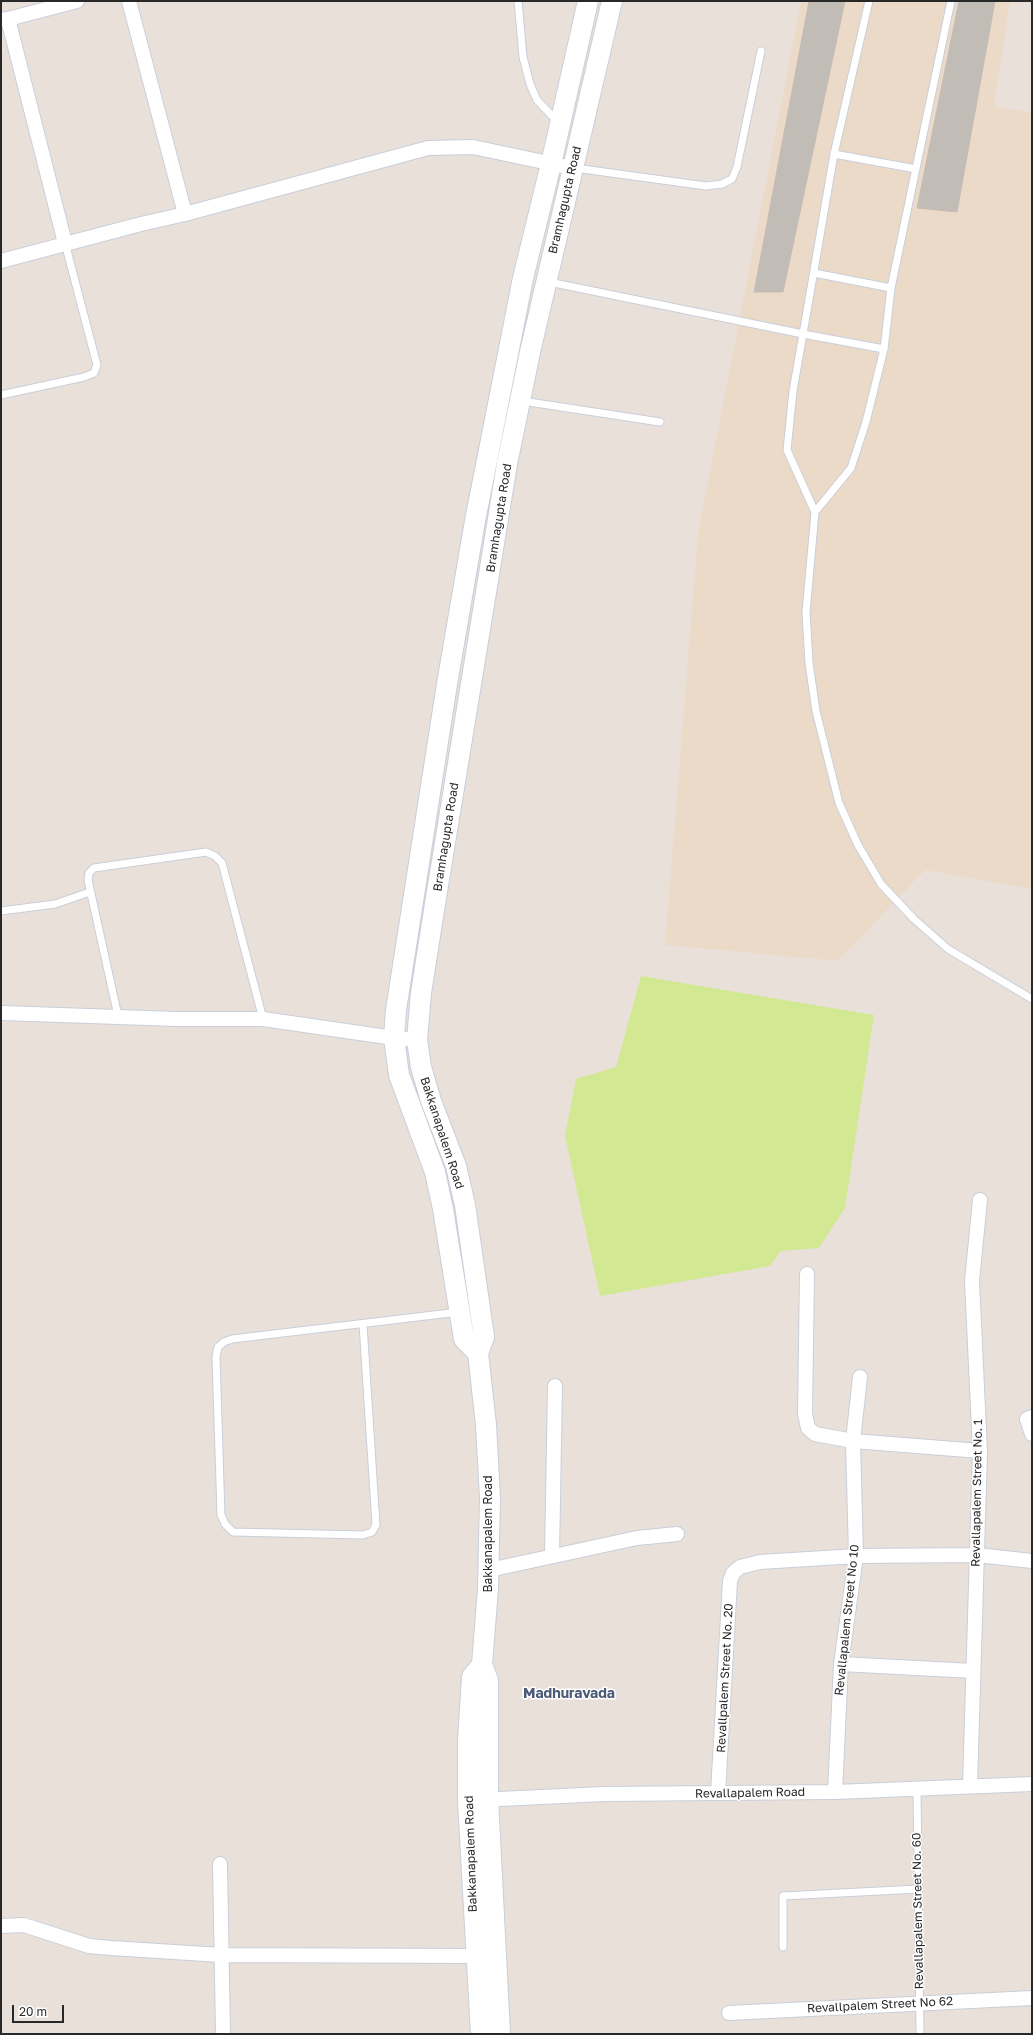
<!DOCTYPE html>
<html>
<head>
<meta charset="utf-8">
<style>
  body { margin:0 }
  #map { position:relative; width:1033px; height:2035px; overflow:hidden; background:#eae0da; font-family:"Golos Text",sans-serif }
  canvas { display:block }
  .frame { position:absolute; inset:0; border:2px solid #282828; pointer-events:none }
  .scale { position:absolute; left:12px; top:2005px; width:52px; height:18px; box-sizing:border-box; border:2px solid #282828; border-top:0; padding-left:5px; font-size:12px; line-height:14px; white-space:nowrap; color:#282828; -webkit-text-stroke:3px #fff; paint-order:stroke }
</style>
</head>
<body>
<div id="map">
<canvas width="1033" height="2035"></canvas>
<div class="frame"></div>
<div class="scale">20 m</div>
</div>
<script>
const ctx = document.querySelector('canvas').getContext('2d');
ctx.lineJoin = 'round';
function paint(path, color) {
  ctx.fillStyle = color;
  ctx.fill(path, 'evenodd');
}
function poly(rows) {
  const path = new Path2D();
  for (const r of rows) {
    path.moveTo(r[0], r[1]);
    for (let i = 2; i < r.length; i += 2) path.lineTo(r[i], r[i + 1]);
  }
  return path;
}
function strokePath(path, color, width, dash) {
  ctx.strokeStyle = color;
  ctx.lineWidth = width;
  ctx.lineCap = dash ? 'butt' : 'round';
  ctx.setLineDash(dash || []);
  ctx.stroke(path);
}
function label(font, color, halo, rows, align = 'center') {
  ctx.font = font + ' "Golos Text",sans-serif';
  ctx.lineWidth = 3;
  ctx.setLineDash([]);
  ctx.textBaseline = 'middle';
  ctx.strokeStyle = halo;
  ctx.fillStyle = color;
  for (const [text, x, y, turn = 0] of rows) {
    ctx.save();
    ctx.translate(x, y);
    ctx.rotate((+turn || 0) * Math.PI / 180);
    ctx.textAlign = isNaN(turn) ? turn : align;
    if (halo) ctx.strokeText(text, 0, 0);
    ctx.fillText(text, 0, 0);
    ctx.restore();
  }
}
const education = poly([
  [801,1,1010,1,994,106,1032,113,1032,889,925,870,838,961,665,945,698,533]
]);
const pitch = poly([
  [641,976,874,1015,845,1208,819,1248,781,1251,770,1266,600,1296,565,1136,576,1079,616,1067]
]);
const building = poly([
  [809,1,845,1,783,292,754,292,809,1],
  [959,1,995,1,957,212,917,208,959,1]
]);
const lane = poly([
  [518,1,523,57,530,84,537,100,558,122],
  [834,154,916,169],
  [575,168,706,186,722,184,732,179,737,167,761,51],
  [814,273,891,288],
  [549,282,803,334,834,154,869,1],
  [884,349,891,288,951,1],
  [1,395,84,377,94,373,97,365,65,243],
  [522,401,660,422],
  [815,512,851,468,866,422,884,349,803,334,793,391,787,450,815,512,806,613,809,663,816,711,839,803,858,845,881,884,914,919,948,949,1032,999],
  [1,911,55,904,90,892],
  [118,1016,88,880,89,873,94,868,206,852,215,856,222,863,263,1019],
  [363,1324,376,1525,372,1532,363,1535,233,1532,225,1524,221,1515,216,1357,218,1347,224,1342,232,1339,459,1312],
  [917,1788,920,2034],
  [783,1947,783,1896,918,1889]
]);
const street = poly([
  [129,1,185,214],
  [8,19,77,1],
  [1,20,8,19,65,243],
  [1,261,141,224,185,214,428,148,473,147,572,168],
  [1,1013,177,1019,263,1019,394,1038,417,1040],
  [807,1274,805,1414,808,1428,815,1434,853,1441,980,1451],
  [1032,1417,1027,1419,1032,1434],
  [552,1556,555,1386],
  [489,1570,637,1538,677,1534],
  [841,1664,973,1671],
  [970,1786,980,1451,972,1281,980,1200],
  [835,1792,841,1664,856,1556,853,1441,860,1377],
  [718,1793,730,1581,733,1573,740,1567,760,1562,856,1556,977,1555,1032,1561],
  [479,1800,604,1794,835,1792,1032,1784],
  [220,1864,223,2034],
  [1,1926,24,1925,89,1946,111,1948,221,1955,475,1956],
  [729,2013,1032,1998]
]);
const secondary = poly([
  [478,1353,464,1339,443,1209,435,1172,399,1075,394,1038,396,1010,447,684,475,521,523,278,551,164,588,1],
  [482,1665,488,1680,488,1798,500,2034],
  [481,2034,468,1801,468,1741,472,1677,482,1665,488,1588,490,1498,486,1425,478,1353,484,1337,465,1205,456,1166,431,1101,421,1067,417,1040,421,993,435,904,507,464,530,352,612,1]
]);
const streetNames = [
  ["Bramhagupta Road",565,200,-77],
  ["Bramhagupta Road",499,518,-81],
  ["Bramhagupta Road",446,837,-81],
  ["Bakkanapalem Road",442,1133,72],
  ["Revallapalem Street No. 1",977,1493,-89],
  ["Bakkanapalem Road",488,1534,-90],
  ["Revallapalem Street No 10",847,1620,-84],
  ["Revallpalem Street No. 20",725,1678,-87],
  ["Revallapalem Road",750,1793,-1],
  ["Bakkanapalem Road",471,1854,-92],
  ["Revallapalem Street No. 60",918,1911,-91],
  ["Revallpalem Street No 62",880,2005,-3]
];
const quarterNames = [
  ["Madhuravada",569,1694]
];
paint(education, '#ecdac9');
paint(pitch, '#d3e893');
paint(building, '#c2bcb6');
strokePath(building, '#c5bcb4', 1);
strokePath(lane, '#c8cfda', 9);
strokePath(street, '#c8cfda', 16);
strokePath(secondary, '#c8cfda', 22);
strokePath(lane, '#fff', 7);
strokePath(street, '#fff', 14);
strokePath(secondary, '#fff', 20);
label('12px', '#282828', '#fff', streetNames);
label('bold 14px', '#4a5a77', '#fff', quarterNames);
</script>
</body>
</html>
